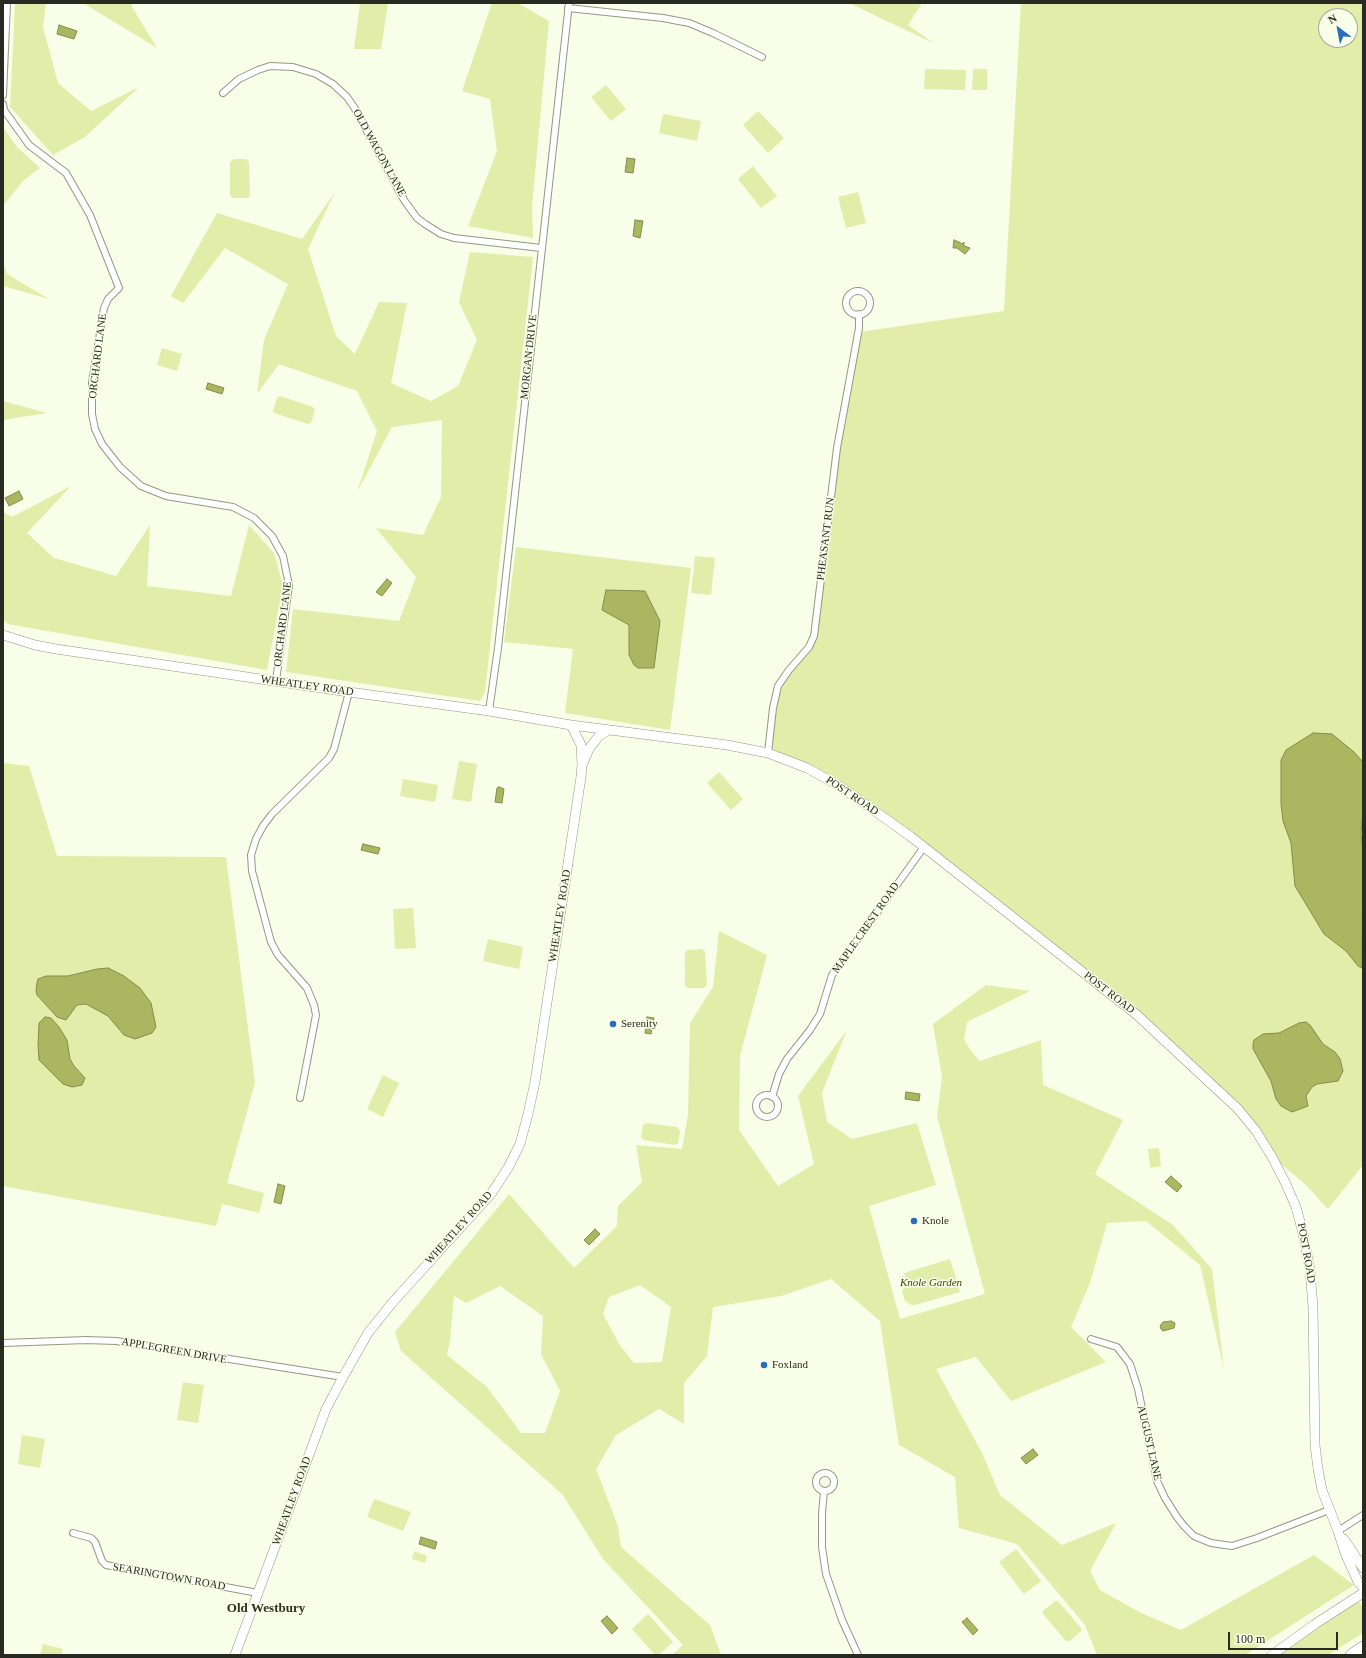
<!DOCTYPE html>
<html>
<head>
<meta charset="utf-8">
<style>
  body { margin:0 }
  #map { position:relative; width:1366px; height:1658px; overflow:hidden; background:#f9fee8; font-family:Georgia,serif }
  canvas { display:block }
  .frame { position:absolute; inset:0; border:4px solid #292a22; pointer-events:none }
  .north { position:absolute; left:1318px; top:8px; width:40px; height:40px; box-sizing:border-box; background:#f9fee8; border:1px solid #a6a999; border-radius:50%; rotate:328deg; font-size:11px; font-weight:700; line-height:16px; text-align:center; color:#292a22 }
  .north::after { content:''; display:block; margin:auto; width:14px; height:18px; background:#296bbd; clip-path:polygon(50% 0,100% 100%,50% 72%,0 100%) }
  .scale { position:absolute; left:1228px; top:1632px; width:110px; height:18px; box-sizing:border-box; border:2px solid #292a22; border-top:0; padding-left:5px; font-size:12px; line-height:14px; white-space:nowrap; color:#292a22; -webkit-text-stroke:3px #f9fee8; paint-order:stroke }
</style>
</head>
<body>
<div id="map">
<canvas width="1366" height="1658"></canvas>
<div class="frame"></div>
<div class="north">N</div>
<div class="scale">100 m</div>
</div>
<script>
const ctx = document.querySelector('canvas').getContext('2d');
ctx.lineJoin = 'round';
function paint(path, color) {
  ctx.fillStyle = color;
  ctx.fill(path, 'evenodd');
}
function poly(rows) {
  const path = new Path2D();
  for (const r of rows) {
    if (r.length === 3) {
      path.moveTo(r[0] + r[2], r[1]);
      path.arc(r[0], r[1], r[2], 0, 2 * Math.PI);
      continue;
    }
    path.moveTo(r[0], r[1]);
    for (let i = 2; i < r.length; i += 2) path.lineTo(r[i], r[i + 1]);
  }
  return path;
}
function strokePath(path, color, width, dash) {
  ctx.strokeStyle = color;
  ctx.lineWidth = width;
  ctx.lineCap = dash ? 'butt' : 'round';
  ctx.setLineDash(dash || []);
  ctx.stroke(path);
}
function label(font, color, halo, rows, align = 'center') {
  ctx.font = font + ' Georgia,serif';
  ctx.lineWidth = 3;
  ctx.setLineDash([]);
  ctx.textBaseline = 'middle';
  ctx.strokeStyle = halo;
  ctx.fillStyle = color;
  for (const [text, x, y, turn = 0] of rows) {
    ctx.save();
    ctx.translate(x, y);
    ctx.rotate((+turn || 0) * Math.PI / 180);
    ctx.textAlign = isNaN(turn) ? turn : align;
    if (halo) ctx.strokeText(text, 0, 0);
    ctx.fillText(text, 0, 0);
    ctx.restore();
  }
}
const green = poly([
  [15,3,61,3,46,4,43,27,58,83,91,111,139,87,85,137,53,155,10,107],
  [83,3,132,3,132,7,157,48],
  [360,3,388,3,381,49,354,49],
  [492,3,518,3,549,21,532,207,533,238,468,226,497,151,490,99,462,91],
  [849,3,922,3,908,25,935,44],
  [1021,3,1363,3,1363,1165,1328,1209,1303,1182,1272,1157,1256,1131,1162,1037,841,787,768,753,778,686,814,636,837,448,859,332,1004,311],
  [1326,16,1350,16,1350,40,1326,40],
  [925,69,966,70,965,90,924,89],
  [973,69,987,69,987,90,972,90],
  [606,85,626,109,611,121,591,97],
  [758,111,784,138,768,153,743,125],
  [663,114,701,121,697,141,659,133],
  [3,127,17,147,40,168,24,180,3,206],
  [234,159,246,159,249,162,250,196,248,198,233,198,230,196,230,162],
  [753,166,777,196,761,208,738,179],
  [335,192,308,249,336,336,355,354,379,302,407,303,391,383,431,401,458,386,477,340,459,302,470,252,533,257,485,692,480,701,286,672,293,609,399,621,416,577,376,528,423,535,441,497,442,420,392,427,357,492,377,431,357,391,279,364,257,394,264,340,288,284,225,248,183,303,171,296,217,213,302,239],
  [858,192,866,223,846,228,838,197],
  [3,262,7,274,49,299,3,286],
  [162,348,182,354,177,371,157,365],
  [280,396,313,407,315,410,311,423,308,424,274,413,273,411,277,398],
  [3,401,47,413,3,420],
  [71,486,27,533,54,558,116,576,150,525,147,586,231,596,249,525,274,553,283,585,267,670,8,624,3,620,3,512,12,517],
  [516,547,691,568,670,730,565,713,573,649,504,642],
  [695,556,715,558,711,595,691,593],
  [459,761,477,764,471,802,452,799],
  [3,763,29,766,57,856,226,857,255,1083,227,1183,264,1193,259,1213,222,1204,216,1226,3,1186],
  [719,772,743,799,731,810,707,783],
  [403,779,438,785,435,802,400,796],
  [413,908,416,948,395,949,393,909],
  [719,931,767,955,740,1056,739,1130,778,1186,814,1164,798,1096,847,1030,822,1093,827,1122,852,1139,917,1123,936,1185,869,1206,900,1319,985,1294,937,1116,942,1077,933,1024,986,985,1030,991,967,1022,964,1039,971,1051,980,1061,1041,1040,1043,1085,1123,1120,1095,1174,1173,1225,1212,1269,1224,1369,1200,1265,1146,1221,1107,1223,1090,1283,1071,1327,1106,1362,1011,1401,976,1357,936,1369,982,1453,1000,1495,1062,1545,1116,1523,1090,1571,1100,1590,1141,1613,1181,1630,1314,1555,1354,1585,1245,1655,1097,1655,1085,1625,1017,1544,959,1528,955,1477,899,1445,880,1321,831,1279,781,1296,713,1307,707,1356,684,1383,684,1424,659,1409,616,1435,596,1469,618,1526,621,1547,710,1625,721,1655,672,1655,683,1645,603,1559,563,1495,401,1351,395,1332,509,1194,574,1268,617,1226,618,1206,642,1182,636,1145,682,1149,688,1114,690,1023,713,987],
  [640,1285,671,1307,662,1362,634,1363,619,1344,603,1314,609,1297],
  [500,1286,543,1316,541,1354,560,1391,545,1433,521,1433,487,1387,447,1355,450,1341,454,1296,466,1303],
  [488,939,523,947,519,969,483,961],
  [702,949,705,951,707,985,704,988,688,988,685,986,685,954,687,950],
  [383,1075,399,1083,383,1117,367,1109],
  [646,1123,677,1127,680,1131,678,1143,675,1145,644,1140,641,1137,643,1125],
  [1159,1148,1161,1166,1150,1168,1148,1149],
  [950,1259,960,1292,915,1305,911,1305,905,1301,902,1291,907,1284,904,1273],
  [183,1382,204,1385,198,1423,177,1420],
  [22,1435,45,1439,40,1468,18,1464],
  [374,1499,411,1512,403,1531,367,1517],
  [1016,1549,1041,1581,1024,1594,999,1562],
  [414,1551,427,1556,425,1563,412,1559],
  [1358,1600,1361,1605,1363,1605,1363,1633,1328,1655,1278,1655],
  [1055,1601,1058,1601,1081,1628,1081,1631,1070,1641,1066,1641,1043,1614,1043,1611],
  [648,1614,673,1642,659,1655,655,1655,632,1629],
  [43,1644,63,1649,61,1655,40,1655]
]);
const water = poly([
  [59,25,77,31,74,39,57,34,59,25],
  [627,158,635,159,633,173,625,172,627,158],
  [635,220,643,221,640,238,633,236,635,220],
  [954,240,959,242,962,244,964,242,964,246,970,248,965,254,957,248,953,248,954,240],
  [208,383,224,388,222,394,206,389,208,383],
  [19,491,23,499,9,506,5,498,19,491],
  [387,579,392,583,382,596,376,592,387,579],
  [606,590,645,591,660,621,654,668,638,668,634,665,629,655,629,625,602,610,606,590],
  [1313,733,1332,734,1354,752,1363,762,1363,809,1361,834,1363,852,1362,968,1358,966,1346,951,1324,934,1295,886,1291,843,1283,821,1281,804,1281,760,1286,750,1313,733],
  [499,787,504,789,502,803,495,802,497,788,499,787],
  [363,844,380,848,378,854,361,850,363,844],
  [108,968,124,976,140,988,151,1003,156,1027,152,1033,135,1039,124,1035,108,1016,86,1004,77,1005,66,1020,57,1017,37,995,36,990,37,983,38,979,46,976,68,976,97,969,108,968],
  [45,1017,51,1018,59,1027,67,1040,70,1059,74,1066,85,1078,82,1085,72,1087,63,1084,39,1060,38,1045,39,1023,45,1017],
  [647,1017,654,1018,651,1034,645,1033,647,1017],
  [1306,1022,1310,1025,1323,1044,1335,1052,1340,1059,1343,1071,1338,1081,1317,1084,1312,1087,1306,1096,1308,1106,1292,1112,1281,1106,1276,1099,1271,1081,1253,1049,1253,1044,1254,1040,1263,1034,1279,1033,1299,1023,1306,1022],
  [906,1092,920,1094,919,1101,905,1099,906,1092],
  [1171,1176,1182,1186,1177,1192,1165,1182,1171,1176],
  [278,1184,285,1186,281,1204,274,1202,278,1184],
  [595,1229,600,1234,589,1245,584,1240,595,1229],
  [1171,1321,1175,1323,1174,1328,1163,1331,1161,1329,1160,1326,1163,1322,1171,1321],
  [1033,1449,1038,1455,1026,1464,1021,1458,1033,1449],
  [421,1537,437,1542,435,1549,419,1544,421,1537],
  [607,1616,618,1628,612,1634,601,1621,607,1616],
  [967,1618,978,1630,973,1635,962,1622,967,1618]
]);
const street = poly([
  [568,8,663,18,689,23,713,33,762,57],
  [223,93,239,79,258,70,270,66,293,67,316,74,333,84,347,97,354,107,404,200,417,218,425,224,441,234,454,238,541,248],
  [3,95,7,3],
  [3,104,4,110,29,145,66,173,90,215,119,288,108,299,104,308,92,383,92,414,95,429,102,444,120,467,141,486,166,496,233,507,254,518,272,536,283,556,289,585,276,681],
  [858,303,12],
  [489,711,498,648,569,3],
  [768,753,773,708,778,686,789,670,809,647,814,636,837,448,859,328,859,314],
  [767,1106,11],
  [772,1097,779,1074,787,1059,810,1030,820,1014,832,975,924,847],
  [300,1098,316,1015,314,1005,307,988,278,955,271,942,252,871,251,855,256,839,263,826,272,814,329,758,334,749,349,692],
  [1091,1339,1117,1347,1130,1364,1138,1389,1157,1481,1165,1498,1177,1517,1184,1526,1194,1536,1211,1543,1232,1546,1257,1538,1329,1510],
  [3,1343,86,1340,116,1341,343,1377],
  [825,1482,9],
  [824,1491,822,1513,822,1547,826,1574,842,1620,858,1655],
  [1338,1531,1363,1515],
  [73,1533,91,1538,95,1542,102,1561,106,1565,258,1593]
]);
const secondary = poly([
  [3,635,35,645,56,649,349,692,489,711,571,725,727,745,768,753,807,768,841,787,910,836,1137,1015,1238,1109,1256,1131,1272,1157,1285,1182,1296,1207,1303,1233,1310,1270,1313,1307,1315,1445,1318,1469,1322,1490,1338,1531,1345,1553,1358,1582,1363,1587],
  [583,763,589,749,598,737,608,730],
  [1344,1539,1363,1568],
  [235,1655,326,1409,343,1377,368,1333,392,1303,491,1194,508,1168,520,1144,528,1114,535,1082,581,777,582,765,581,745,571,725],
  [1272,1655,1315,1624,1363,1593]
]);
const highway = poly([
  [1351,1655,1363,1647]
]);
const markers = [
  [613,1024,4,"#296bbd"],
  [914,1221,4,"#296bbd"],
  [764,1365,4,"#296bbd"]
];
const streetNames = [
  ["OLD WAGON LANE",379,153,61],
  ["ORCHARD LANE",98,356,-83],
  ["MORGAN DRIVE",529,357,-84],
  ["PHEASANT RUN",826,539,-83],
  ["ORCHARD LANE",283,624,-83],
  ["WHEATLEY ROAD",307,686,8],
  ["POST ROAD",852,796,34],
  ["WHEATLEY ROAD",560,916,-81],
  ["MAPLE CREST ROAD",866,928,-55],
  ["POST ROAD",1109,993,38],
  ["WHEATLEY ROAD",459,1228,-48],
  ["POST ROAD",1306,1253,80],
  ["APPLEGREEN DRIVE",174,1351,10],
  ["AUGUST LANE",1149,1443,77],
  ["WHEATLEY ROAD",292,1501,-70],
  ["SEARINGTOWN ROAD",169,1577,10]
];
const poiNames = [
  ["Serenity",621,1024],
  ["Knole",922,1221],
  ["Foxland",772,1365]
];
const parkNames = [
  ["Knole Garden",931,1283]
];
const quarterNames = [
  ["Old Westbury",266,1609]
];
paint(green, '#e1eda8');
paint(water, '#aab760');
strokePath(water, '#838d4d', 1);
strokePath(street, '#949884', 8);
strokePath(secondary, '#949884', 10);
strokePath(highway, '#949884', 12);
strokePath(street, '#fff', 6);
strokePath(secondary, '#fff', 9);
strokePath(highway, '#fff', 11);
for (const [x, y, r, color] of markers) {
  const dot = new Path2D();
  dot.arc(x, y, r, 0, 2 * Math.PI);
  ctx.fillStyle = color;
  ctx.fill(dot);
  strokePath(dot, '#f9fee8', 1.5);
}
label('11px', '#292a22', '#f9fee8', streetNames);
label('11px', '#292a22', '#f9fee8', poiNames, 'left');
label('italic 11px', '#424904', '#f9fee8', parkNames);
label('bold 13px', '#2e3120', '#f9fee8', quarterNames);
</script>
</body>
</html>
